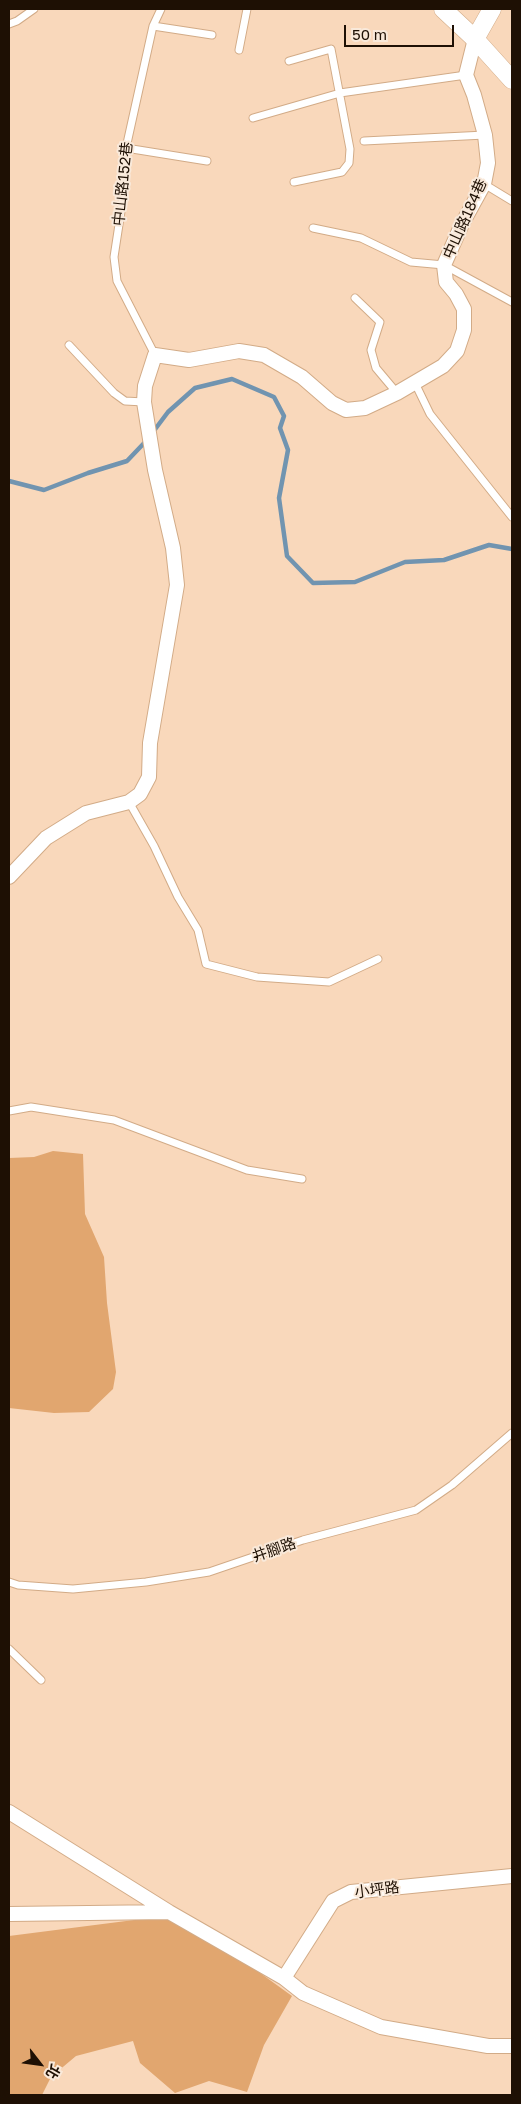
<!DOCTYPE html>
<html>
<head>
<meta charset="utf-8">
<style>
  body { margin:0 }
  #map { position:relative; width:521px; height:2104px; overflow:hidden; background:#f9d8bb; font-family:"Golos Text","Noto Sans TC",sans-serif }
  canvas { display:block }
  .frame { position:absolute; inset:0; border:10px solid #1e1004; pointer-events:none }
  .north { position:absolute; left:15px; top:2039px; width:50px; height:50px; -webkit-text-stroke:4px #f9e9da; paint-order:stroke; rotate:120deg; font-size:14px; font-weight:700; line-height:20px; text-align:center; color:#1e1004 }
  .north::after { content:''; display:block; margin:auto; width:18px; height:22px; background:#1e1004; clip-path:polygon(50% 0,100% 100%,50% 72%,0 100%) }
  .scale { position:absolute; left:344px; top:25px; width:110px; height:22px; box-sizing:border-box; border:2px solid #1e1004; border-top:0; padding-left:6px; font-size:15px; line-height:18px; white-space:nowrap; color:#1e1004; -webkit-text-stroke:4px #f9e9da; paint-order:stroke }
</style>
</head>
<body>
<div id="map">
<canvas width="521" height="2104"></canvas>
<div class="frame"></div>
<div class="north">北</div>
<div class="scale">50 m</div>
</div>
<script>
const ctx = document.querySelector('canvas').getContext('2d');
ctx.lineJoin = 'round';
function paint(path, color) {
  ctx.fillStyle = color;
  ctx.fill(path, 'evenodd');
}
function poly(rows) {
  const path = new Path2D();
  for (const r of rows) {
    path.moveTo(r[0], r[1]);
    for (let i = 2; i < r.length; i += 2) path.lineTo(r[i], r[i + 1]);
  }
  return path;
}
function strokePath(path, color, width, dash) {
  ctx.strokeStyle = color;
  ctx.lineWidth = width;
  ctx.lineCap = dash ? 'butt' : 'round';
  ctx.setLineDash(dash || []);
  ctx.stroke(path);
}
function label(font, color, halo, rows, align = 'center') {
  ctx.font = font + ' "Golos Text","Noto Sans TC",sans-serif';
  ctx.lineWidth = 4;
  ctx.setLineDash([]);
  ctx.textBaseline = 'middle';
  ctx.strokeStyle = halo;
  ctx.fillStyle = color;
  for (const [text, x, y, turn = 0] of rows) {
    ctx.save();
    ctx.translate(x, y);
    ctx.rotate((+turn || 0) * Math.PI / 180);
    ctx.textAlign = isNaN(turn) ? turn : align;
    if (halo) ctx.strokeText(text, 0, 0);
    ctx.fillText(text, 0, 0);
    ctx.restore();
  }
}
const green = poly([
  [53,1151,83,1154,85,1214,104,1257,107,1303,116,1372,113,1389,89,1412,54,1413,9,1408,9,1158,34,1157],
  [173,1915,210,1943,256,1970,292,1996,264,2045,247,2092,209,2081,175,2093,140,2063,133,2041,76,2056,51,2077,42,2095,9,2095,9,1936]
]);
const stream = poly([
  [153,432,168,412,195,388,232,379,274,397,284,416,280,428,288,450,279,498,287,556,313,583,355,582,405,562,444,560,489,545,512,549],
  [9,481,44,490,88,473,127,461,147,440]
]);
const service = poly([
  [9,24,17,21,34,9],
  [153,26,212,35],
  [239,50,247,9],
  [289,61,331,49,350,149,349,163,342,172,294,182],
  [253,118,340,93,466,75],
  [364,141,485,135],
  [126,148,207,161],
  [484,184,512,201],
  [313,228,361,238,411,262,444,265,512,302],
  [355,298,380,322,371,350,376,368,397,393],
  [69,345,114,393,125,401,144,402],
  [155,355,117,281,114,257,122,205,126,148,153,26,161,9],
  [415,383,430,414,512,517],
  [129,802,154,846,178,897,198,930,206,964,257,977,329,982,378,959],
  [9,1111,31,1107,114,1120,247,1170,302,1179],
  [9,1582,18,1585,73,1589,146,1582,209,1572,303,1540,416,1510,452,1485,512,1433],
  [9,1649,41,1680]
]);
const minor = poly([
  [9,877,46,838,86,813,129,802,140,794,149,777,150,743,177,585,173,548,155,470,144,402,145,386,155,355,189,360,239,351,264,355,302,377,332,403,346,410,365,408,397,393,443,366,457,351,464,330,464,309,456,294,446,282,444,265,462,224,484,184,488,163,485,135,474,95,466,75,475,39],
  [9,1812,169,1912,284,1978,303,1993,381,2027,488,2046,512,2046],
  [9,1914,168,1912],
  [284,1978,333,1901,351,1892,512,1876]
]);
const tertiary = poly([
  [443,9,475,39,512,80],
  [475,39,492,9]
]);
const streetNames = [
  ["中山路152巷",123,184,-84],
  ["中山路184巷",465,219,-66],
  ["井腳路",274,1550,-19],
  ["小坪路",377,1890,-7]
];
paint(green, '#e1a66f');
strokePath(stream, '#7194b0', 4.5);
strokePath(service, '#d2ab87', 9);
strokePath(minor, '#d2ab87', 16);
strokePath(tertiary, '#d2ab87', 19);
strokePath(service, '#fff', 7);
strokePath(minor, '#fff', 14);
strokePath(tertiary, '#fff', 18);
label('15px', '#1e1004', '#f9e9da', streetNames);
</script>
</body>
</html>
